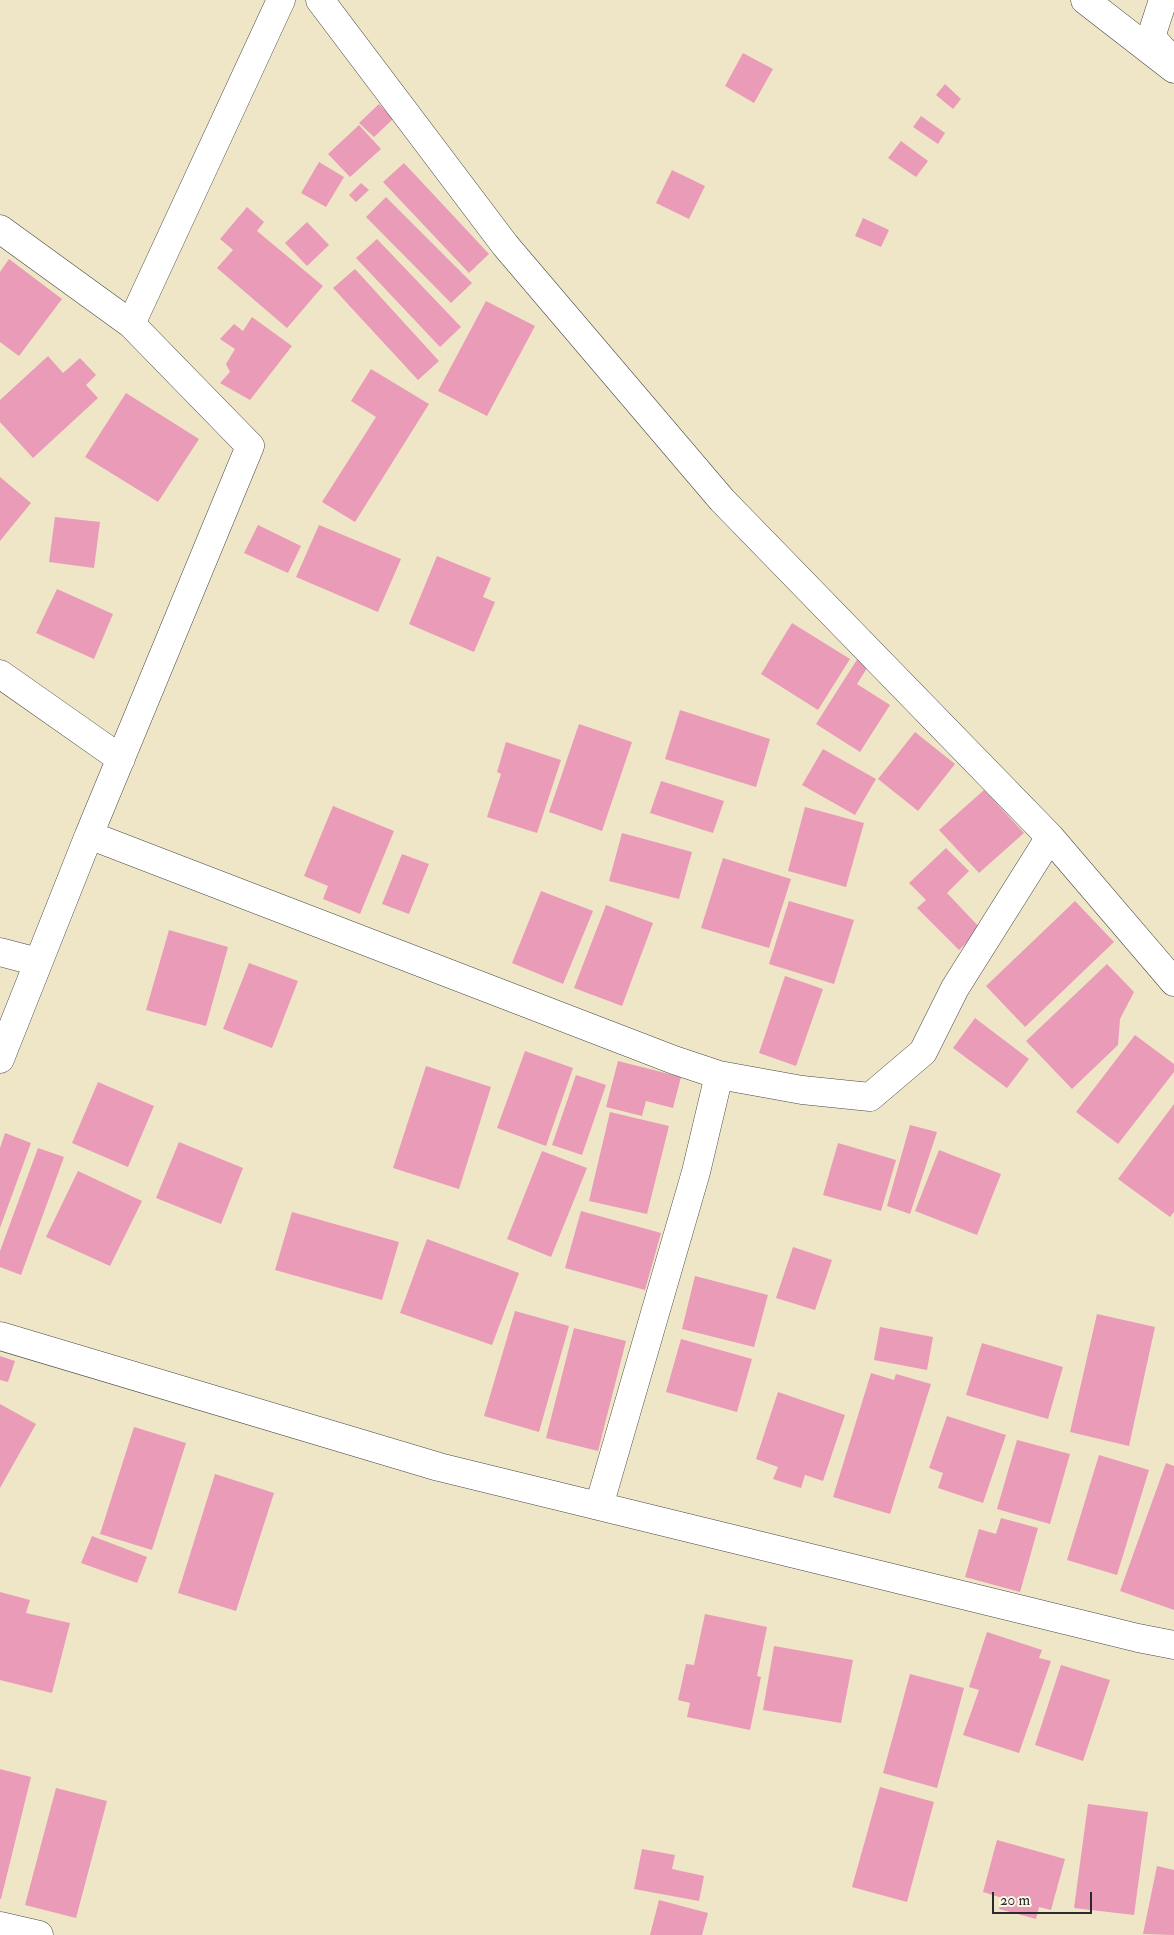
<!DOCTYPE html>
<html>
<head>
<meta charset="utf-8">
<style>
  body { margin:0 }
  #map { position:relative; width:1174px; height:1935px; overflow:hidden; background:#efe6c8; font-family:"IM FELL Double Pica",serif }
  canvas { display:block }
  .scale { position:absolute; left:992px; top:1892px; width:100px; height:22px; box-sizing:border-box; border:2px solid #2b2b2b; border-top:0; padding-left:6px; font-size:15px; line-height:18px; white-space:nowrap; color:#2b2b2b; -webkit-text-stroke:4px #fcf5e5; paint-order:stroke }
</style>
</head>
<body>
<div id="map">
<canvas width="1174" height="1935"></canvas>
<div class="scale">20 m</div>
</div>
<script>
const ctx = document.querySelector('canvas').getContext('2d');
ctx.lineJoin = 'round';
function paint(path, color) {
  ctx.fillStyle = color;
  ctx.fill(path, 'evenodd');
}
function poly(rows) {
  const path = new Path2D();
  for (const r of rows) {
    path.moveTo(r[0], r[1]);
    for (let i = 2; i < r.length; i += 2) path.lineTo(r[i], r[i + 1]);
  }
  return path;
}
function strokePath(path, color, width, dash) {
  ctx.strokeStyle = color;
  ctx.lineWidth = width;
  ctx.lineCap = dash ? 'butt' : 'round';
  ctx.setLineDash(dash || []);
  ctx.stroke(path);
}
const building = poly([
  [743,53,773,69,754,103,725,86],
  [945,84,961,99,953,109,936,95],
  [379,104,393,119,374,137,359,123],
  [921,116,945,133,938,144,913,127],
  [359,125,381,149,350,177,328,154],
  [901,141,928,161,916,177,888,158],
  [319,162,344,177,326,207,301,193],
  [404,163,489,254,469,273,383,182],
  [672,170,705,186,689,219,656,203],
  [361,183,369,190,356,202,349,195],
  [386,197,472,283,451,303,366,217],
  [247,207,264,222,257,231,323,286,287,328,217,268,233,250,220,239],
  [863,218,889,230,881,247,855,236],
  [307,222,329,245,307,266,285,243],
  [377,239,461,327,440,347,356,258],
  [9,259,62,299,19,356,0,342,0,272],
  [355,269,439,361,418,380,333,288],
  [486,301,535,326,487,416,438,391],
  [252,317,292,346,250,400,220,383,230,372,226,364,235,349,220,339,234,324,243,331],
  [48,356,63,373,80,358,96,375,86,385,98,398,33,458,0,422,0,400],
  [371,369,429,404,355,522,322,502,376,417,351,401],
  [126,393,199,439,158,502,85,457],
  [0,477,31,503,0,541],
  [55,517,100,522,94,568,49,562],
  [258,525,301,546,288,573,244,553],
  [319,525,401,559,378,612,296,577],
  [437,556,491,578,483,597,495,602,474,652,409,624],
  [57,589,113,614,94,659,36,633],
  [792,623,850,659,818,710,761,674],
  [858,658,869,665,857,684,890,705,860,752,816,724],
  [680,710,770,739,756,787,665,759],
  [579,724,632,742,602,831,549,812],
  [915,732,955,764,918,811,878,779],
  [506,742,561,760,537,833,487,817,501,774,497,772],
  [823,749,876,779,855,815,802,785],
  [661,781,724,801,713,833,650,813],
  [984,790,1024,833,979,873,939,830],
  [333,806,394,831,360,914,323,899,328,886,304,876],
  [805,807,864,823,846,887,788,871],
  [622,833,692,852,679,899,609,881],
  [946,848,969,871,947,893,981,929,959,950,917,908,926,900,909,883],
  [402,854,429,864,409,914,382,904],
  [723,858,791,879,769,948,701,928],
  [541,891,593,911,563,984,512,963],
  [789,901,854,920,834,984,769,964],
  [1075,901,1114,942,1025,1027,986,986],
  [606,905,653,923,622,1006,574,988],
  [169,930,228,947,206,1026,146,1010],
  [249,963,298,981,272,1048,223,1029],
  [1107,964,1134,992,1120,1019,1118,1045,1072,1089,1026,1041],
  [785,976,823,989,796,1066,759,1053],
  [975,1018,1029,1059,1007,1088,953,1048],
  [1135,1035,1174,1064,1174,1072,1118,1144,1076,1112],
  [525,1051,573,1068,546,1146,497,1128],
  [618,1061,681,1077,673,1108,646,1101,642,1116,606,1107],
  [426,1066,491,1087,459,1189,393,1168],
  [576,1075,606,1085,582,1155,552,1145],
  [98,1082,154,1106,128,1167,72,1143],
  [1174,1104,1174,1212,1170,1217,1118,1179],
  [610,1112,669,1126,647,1214,589,1201],
  [910,1125,937,1132,910,1214,887,1206],
  [5,1133,31,1143,0,1228,0,1148],
  [179,1142,243,1168,221,1224,156,1198],
  [838,1143,896,1160,881,1211,823,1195],
  [38,1148,64,1157,21,1275,0,1267,0,1251],
  [939,1150,1001,1174,977,1235,915,1211],
  [542,1151,587,1168,551,1257,507,1239],
  [78,1171,142,1201,110,1266,46,1237],
  [581,1211,661,1233,645,1290,565,1268],
  [292,1212,399,1242,382,1300,275,1270],
  [427,1239,519,1273,492,1345,400,1313],
  [793,1247,832,1260,815,1310,776,1298],
  [695,1276,768,1295,754,1347,682,1329],
  [515,1311,569,1326,539,1432,484,1416],
  [1097,1314,1155,1327,1129,1446,1070,1432],
  [880,1327,933,1337,927,1370,874,1360],
  [574,1328,626,1341,598,1451,546,1438],
  [681,1339,752,1359,737,1412,666,1392],
  [982,1343,1063,1367,1048,1419,966,1395],
  [0,1356,15,1361,8,1382,0,1380],
  [871,1373,894,1380,896,1374,931,1384,890,1514,833,1497],
  [778,1392,845,1415,823,1481,805,1475,801,1488,773,1479,778,1467,756,1459],
  [0,1404,36,1424,0,1488],
  [947,1416,1006,1435,983,1503,938,1488,943,1473,929,1468],
  [134,1427,186,1443,152,1550,100,1534],
  [1017,1440,1070,1454,1050,1524,997,1509],
  [1099,1455,1149,1470,1117,1575,1067,1560],
  [1166,1463,1174,1466,1174,1610,1120,1591],
  [215,1474,274,1493,236,1611,178,1593],
  [1001,1518,1038,1528,1020,1592,965,1577,979,1529,996,1534],
  [92,1536,147,1557,137,1583,81,1563],
  [0,1592,30,1600,26,1613,70,1623,52,1693,0,1680],
  [705,1614,767,1627,757,1676,761,1677,750,1730,687,1717,690,1703,678,1700,686,1664,694,1665],
  [987,1632,1042,1650,1039,1658,1051,1661,1019,1753,963,1735,979,1690,969,1687],
  [774,1646,853,1660,841,1723,763,1710],
  [1061,1665,1110,1680,1083,1761,1035,1745],
  [910,1674,964,1688,937,1788,883,1773],
  [0,1769,31,1777,1,1899,0,1899],
  [880,1787,934,1802,907,1902,852,1887],
  [56,1788,107,1801,76,1918,25,1905],
  [1088,1804,1148,1812,1134,1915,1074,1908],
  [997,1840,1065,1859,1051,1910,1039,1907,1036,1919,999,1909,1002,1898,983,1892],
  [642,1849,675,1855,672,1869,704,1876,699,1901,634,1889],
  [1157,1866,1174,1870,1174,1935,1143,1934],
  [659,1900,708,1913,702,1935,650,1935]
]);
const street = poly([
  [320,0,505,245,722,500,1050,837,1174,982],
  [1085,0,1174,69],
  [1163,0,1151,37,1171,59],
  [0,229,131,324,250,446,89,835,674,1060,719,1075,696,1172,599,1506],
  [131,324,281,0],
  [0,674,121,759],
  [0,952,38,962],
  [0,1059,89,835],
  [719,1075,802,1090,870,1097,923,1052,955,988,1050,837],
  [0,1336,439,1467,1138,1638,1174,1645],
  [0,1926,39,1935]
]);
paint(building, '#e99bb8');
strokePath(street, '#484743', 29);
strokePath(street, '#fff', 28);
</script>
</body>
</html>
